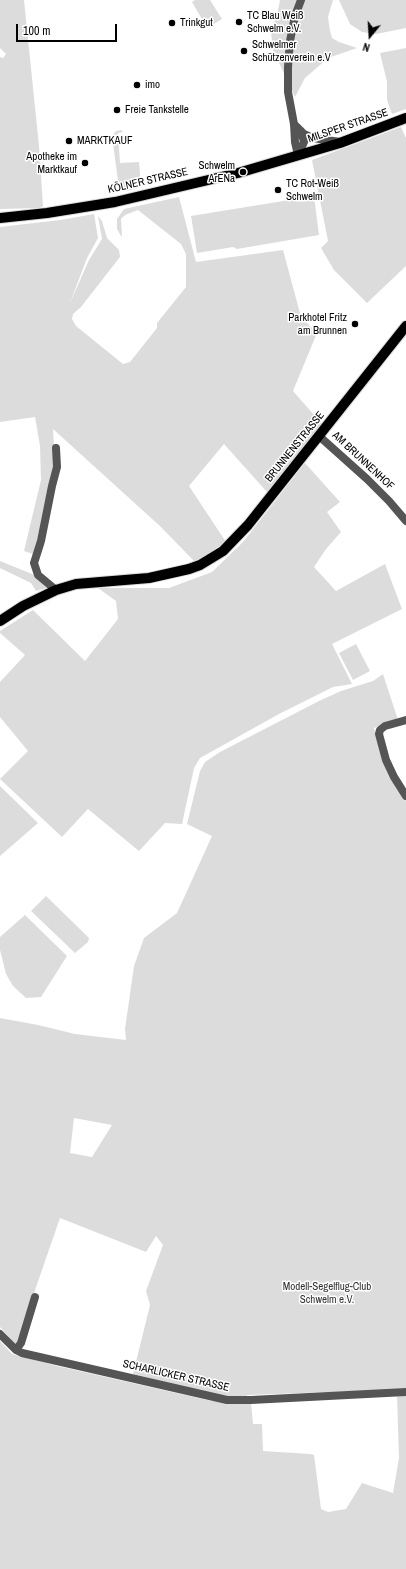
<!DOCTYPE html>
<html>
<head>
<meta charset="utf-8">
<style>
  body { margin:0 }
  #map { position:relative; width:406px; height:1569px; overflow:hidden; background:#fff; font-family:"Archivo Narrow",sans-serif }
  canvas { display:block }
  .north { position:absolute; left:350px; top:16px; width:40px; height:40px; -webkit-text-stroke:3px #fff; paint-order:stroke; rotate:198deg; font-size:11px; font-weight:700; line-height:16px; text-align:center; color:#000 }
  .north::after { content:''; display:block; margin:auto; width:14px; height:18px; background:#000; clip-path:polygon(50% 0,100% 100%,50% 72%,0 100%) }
  .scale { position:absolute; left:16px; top:24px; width:101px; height:18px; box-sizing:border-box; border:2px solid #000; border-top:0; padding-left:5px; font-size:12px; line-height:14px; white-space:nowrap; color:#000; -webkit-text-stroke:3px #fff; paint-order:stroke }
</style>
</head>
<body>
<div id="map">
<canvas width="406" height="1569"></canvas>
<div class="north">N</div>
<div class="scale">100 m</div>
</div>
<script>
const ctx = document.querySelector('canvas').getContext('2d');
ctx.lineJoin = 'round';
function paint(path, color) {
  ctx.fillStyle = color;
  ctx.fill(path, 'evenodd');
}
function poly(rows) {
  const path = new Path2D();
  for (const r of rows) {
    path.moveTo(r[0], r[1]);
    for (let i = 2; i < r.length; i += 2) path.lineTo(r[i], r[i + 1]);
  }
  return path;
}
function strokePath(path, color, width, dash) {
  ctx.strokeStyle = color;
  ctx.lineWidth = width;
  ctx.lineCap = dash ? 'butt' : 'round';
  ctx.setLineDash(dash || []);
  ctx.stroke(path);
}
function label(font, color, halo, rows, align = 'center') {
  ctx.font = font + ' "Archivo Narrow",sans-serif';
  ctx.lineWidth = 3;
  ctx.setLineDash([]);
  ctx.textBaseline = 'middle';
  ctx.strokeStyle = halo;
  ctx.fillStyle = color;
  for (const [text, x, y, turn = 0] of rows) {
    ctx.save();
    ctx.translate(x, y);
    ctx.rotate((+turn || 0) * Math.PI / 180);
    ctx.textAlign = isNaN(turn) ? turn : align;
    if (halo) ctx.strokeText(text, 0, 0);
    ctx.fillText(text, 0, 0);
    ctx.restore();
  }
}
const green = poly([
  [0,0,24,0,39,146,43,206,40,208,0,209,0,57,3,58,6,54,0,48],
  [195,0,210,0,222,19,207,28,192,2],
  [280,0,333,0,328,17,330,31,332,38,339,42,357,48,328,58,305,78,295,97,273,50,271,32,277,15],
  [339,0,406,0,406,28,376,34,362,32,350,24],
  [406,48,406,109,392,114,387,100,387,82,380,53],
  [401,127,406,138,406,266,367,303,334,270,321,248,328,241,312,160],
  [121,130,123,132,118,133,120,163,139,162,141,187,127,191,119,188,112,136,116,131],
  [314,196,319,235,237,249,233,247,197,253,191,216],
  [179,197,196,262,283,250,301,317,317,333,293,391,322,424,267,492,224,444,189,486,226,542,195,562,161,527,53,429,55,466,36,555,24,551,41,480,40,446,35,417,0,422,0,227,60,220,94,214,98,238,87,258,70,303,89,260,102,239,98,216,102,221,107,238,119,250,120,257,81,307,73,314,72,319,76,326,123,364,130,362,157,328,157,323,186,287,186,254,181,244,138,210,125,215,121,219,122,236,121,236,117,229,117,219,124,209],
  [305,463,340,502,327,512,341,532,326,549,314,567,336,591,385,564,402,609,332,644,352,684,333,687,279,714,200,758,194,768,182,824,165,823,139,851,88,809,62,837,0,779,28,751,0,717,0,682,25,655,0,633,0,631,33,610,85,661,118,619,116,601,98,588,169,588,212,572,243,542],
  [0,561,37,576,50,587,36,591,31,583,0,568],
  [356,644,370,671,353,680,339,653],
  [383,674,398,720,374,728,384,763,401,795,406,802,406,1388,386,1390,247,1395,246,1398,211,1394,133,1374,150,1305,146,1291,163,1245,156,1236,146,1252,60,1218,16,1345,0,1327,0,1018,38,1025,75,1034,126,1040,125,1029,134,966,144,938,177,913,212,836,187,824,200,771,205,762,220,752,319,701,341,691,373,681],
  [74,1118,112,1125,92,1157,70,1153],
  [0,786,38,823,0,856],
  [46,896,89,938,88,942,75,953,31,911],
  [25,915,67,956,41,997,26,998,13,986,6,974,0,950,0,937],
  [0,1341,12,1354,57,1366,207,1400,229,1403,251,1403,253,1424,262,1424,263,1451,310,1454,314,1455,321,1509,328,1512,346,1509,362,1483,393,1493,399,1458,397,1395,406,1395,406,1569,0,1569]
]);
const minor = poly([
  [294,124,304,134,313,138,340,142],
  [298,155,295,142,294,124,288,92,288,67,290,41,295,16,301,0],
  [298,155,304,142,301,131],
  [319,436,367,479,389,501,406,521],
  [56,590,38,575,34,563,41,541,52,486,57,467,56,448],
  [406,720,385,726,380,730,379,734,386,760,394,777,406,796],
  [0,1334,16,1350,22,1353,227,1400,251,1400,406,1392],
  [16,1350,21,1343,35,1297]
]);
const major = poly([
  [0,218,47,213,115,202,238,173,340,143,406,118],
  [0,621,23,606,56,590,76,584,149,578,189,569,200,565,223,551,248,525,406,326]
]);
const markers = [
  [239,22,4,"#000"],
  [172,23,4,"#000"],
  [244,51,4,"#000"],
  [137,85,4,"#000"],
  [117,110,4,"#000"],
  [69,141,4,"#000"],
  [85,163,4,"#000"],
  [243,172,4,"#000"],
  [278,190,4,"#000"],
  [355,324,4,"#000"]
];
const poiNames = [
  ["TC Blau Weiß",247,16],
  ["Schwelm e.V.",247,29],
  ["Trinkgut",180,23],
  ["Schwelmer",252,45],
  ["Schützenverein e.V",252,58],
  ["imo",145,85],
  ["Freie Tankstelle",125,110],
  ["MARKTKAUF",77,141],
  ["Apotheke im",77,157,"right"],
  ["Marktkauf",77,170,"right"],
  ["Schwelm",235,166,"right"],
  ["ArENa",235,179,"right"],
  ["TC Rot-Weiß",286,184],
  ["Schwelm",286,197],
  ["Parkhotel Fritz",347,318,"right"],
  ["am Brunnen",347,331,"right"]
];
const streetNames = [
  ["MILSPER STRASSE",348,126,-19],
  ["KÖLNER STRASSE",148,181,-13],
  ["BRUNNENSTRASSE",295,447,-51],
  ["AM BRUNNENHOF",363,461,43],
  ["SCHARLICKER STRASSE",176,1376,13]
];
const parkNames = [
  ["Modell-Segelflug-Club",327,1287],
  ["Schwelm e.V.",327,1300]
];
paint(green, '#dcdcdc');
strokePath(major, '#dbdbdb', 12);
strokePath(minor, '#555', 8);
strokePath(major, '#000', 10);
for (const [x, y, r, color] of markers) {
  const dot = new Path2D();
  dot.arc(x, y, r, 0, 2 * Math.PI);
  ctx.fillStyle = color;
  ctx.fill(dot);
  strokePath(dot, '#fff', 1.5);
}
label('11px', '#000', '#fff', poiNames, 'left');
label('11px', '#000', '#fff', streetNames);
label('11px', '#333', '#fff', parkNames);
</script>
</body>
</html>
